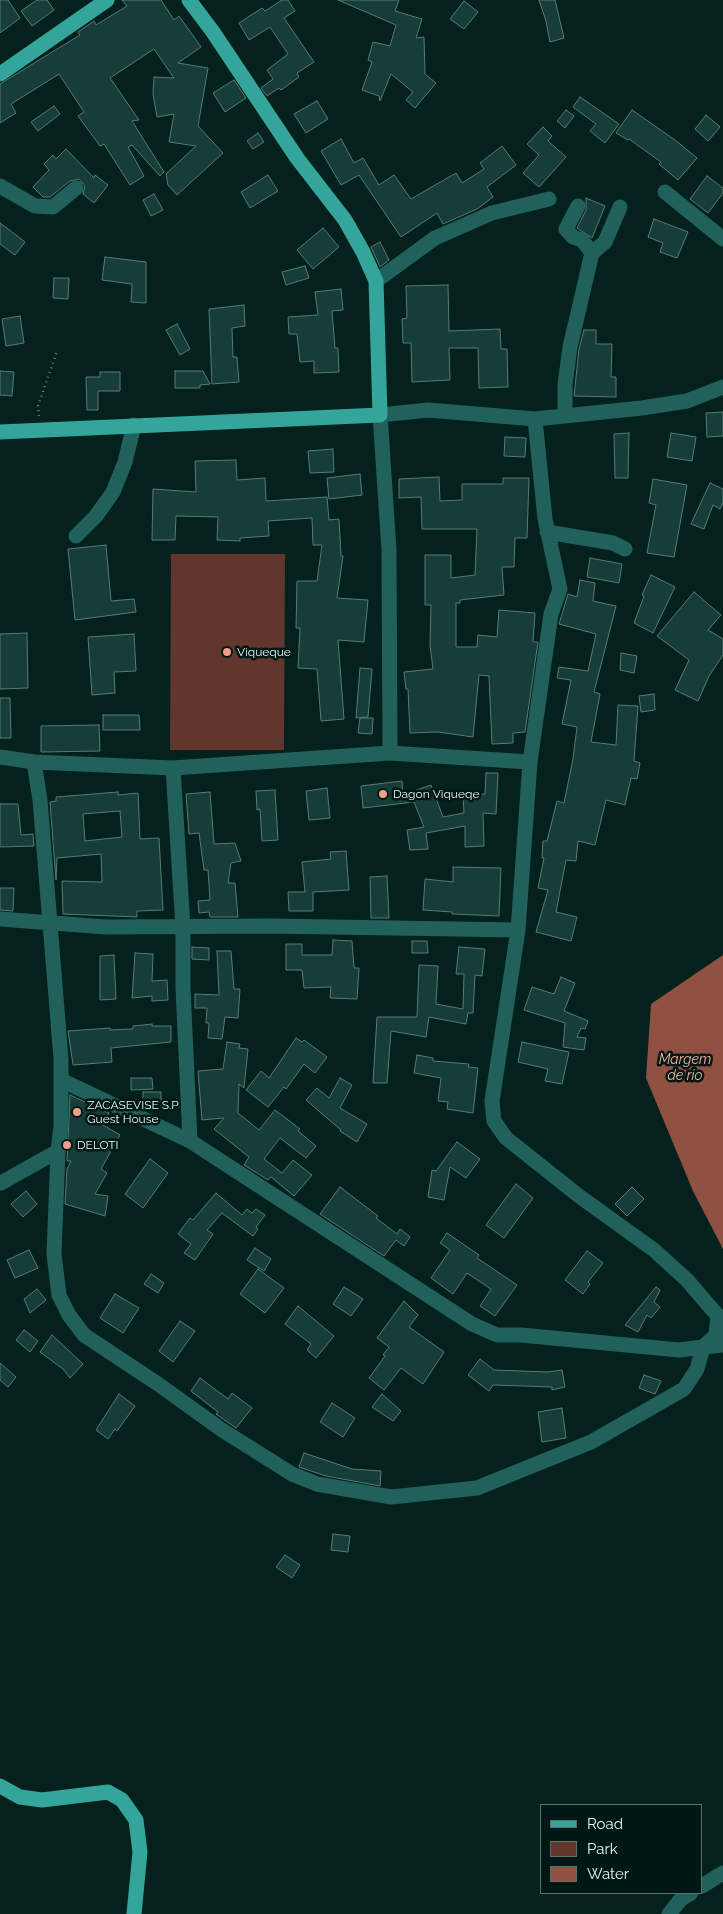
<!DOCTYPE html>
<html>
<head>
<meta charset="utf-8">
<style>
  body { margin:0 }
  #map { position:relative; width:723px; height:1914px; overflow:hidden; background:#04211e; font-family:Raleway,sans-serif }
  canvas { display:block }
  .legend { position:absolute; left:540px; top:1804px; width:162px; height:90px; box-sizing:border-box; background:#001815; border:1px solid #5a716e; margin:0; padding:6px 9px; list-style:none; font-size:15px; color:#e2f6f3 }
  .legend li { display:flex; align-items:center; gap:10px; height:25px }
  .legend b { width:25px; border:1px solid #5a716e }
</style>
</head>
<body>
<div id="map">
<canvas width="723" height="1914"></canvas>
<ul class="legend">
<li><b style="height:6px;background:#33a59a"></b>Road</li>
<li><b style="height:14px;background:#61362c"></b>Park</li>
<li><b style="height:14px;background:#915142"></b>Water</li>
</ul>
</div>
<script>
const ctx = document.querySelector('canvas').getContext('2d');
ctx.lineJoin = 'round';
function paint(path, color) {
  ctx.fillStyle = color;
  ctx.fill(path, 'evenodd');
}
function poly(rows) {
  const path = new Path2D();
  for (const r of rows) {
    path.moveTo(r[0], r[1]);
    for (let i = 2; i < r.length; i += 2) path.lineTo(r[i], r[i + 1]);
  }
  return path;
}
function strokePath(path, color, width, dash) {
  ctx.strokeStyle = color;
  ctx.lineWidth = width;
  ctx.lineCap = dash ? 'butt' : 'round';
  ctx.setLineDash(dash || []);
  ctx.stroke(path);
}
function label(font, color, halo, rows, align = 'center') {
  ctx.font = font + ' Raleway,sans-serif';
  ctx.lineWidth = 5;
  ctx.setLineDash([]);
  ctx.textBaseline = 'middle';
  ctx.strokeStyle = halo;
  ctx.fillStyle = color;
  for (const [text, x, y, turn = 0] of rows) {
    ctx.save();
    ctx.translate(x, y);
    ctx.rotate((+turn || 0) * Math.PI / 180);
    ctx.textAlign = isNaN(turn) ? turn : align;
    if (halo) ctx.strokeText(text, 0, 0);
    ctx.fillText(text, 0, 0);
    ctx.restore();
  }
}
const green = poly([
  [171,554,285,554,284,750,170,750]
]);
const water = poly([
  [723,955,723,1249,693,1191,646,1078,651,1004]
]);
const building = poly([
  [0,0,8,0,20,18,0,33,0,0],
  [37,0,47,0,54,10,32,26,21,11,37,0],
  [122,0,161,0,174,20,179,16,201,47,178,63,208,68,198,126,223,153,177,195,168,185,166,174,196,146,169,142,174,114,157,117,153,94,154,77,174,78,154,49,110,78,139,120,132,121,164,172,160,176,132,145,128,147,144,176,130,185,104,144,100,146,78,116,84,112,59,74,11,104,16,113,0,123,0,84,80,35,78,32,94,21,96,25,127,6,122,0],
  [282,0,288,0,295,11,284,18,314,62,297,73,299,77,281,90,279,88,267,96,261,88,273,79,267,70,288,54,270,27,249,40,239,23,262,8,265,11,282,0],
  [338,0,399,0,395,11,422,19,416,38,424,37,425,74,436,83,415,108,406,100,413,92,391,74,380,101,379,96,362,90,372,62,368,60,373,42,390,46,396,25,338,0],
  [539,0,555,0,564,38,550,42,546,21,539,0],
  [464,1,478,12,464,29,450,19,464,1],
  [234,80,246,98,225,112,213,93,234,80],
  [580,97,619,124,605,143,590,131,596,124,573,107,580,97],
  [317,101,328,119,306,133,294,114,317,101],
  [54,106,60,114,38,131,31,122,54,106],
  [566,110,574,116,565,128,557,121,566,110],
  [632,110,675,140,697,158,678,180,659,164,661,162,629,139,628,140,616,133,632,110],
  [706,115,720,127,708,141,695,129,706,115],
  [543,127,552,136,548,141,566,157,539,187,523,173,539,155,527,144,543,127],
  [258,133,264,142,253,149,247,141,258,133],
  [341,139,354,163,363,158,379,185,394,175,411,199,456,173,462,183,484,169,480,163,502,146,516,165,487,187,493,197,477,209,443,224,437,213,401,237,359,175,341,185,321,151,341,139],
  [66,149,94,178,95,175,108,185,94,203,83,194,85,186,79,179,70,181,50,197,43,197,33,187,49,170,44,164,53,155,56,159,66,149],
  [268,175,278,191,250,208,241,192,268,175],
  [707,176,723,188,723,193,708,213,690,199,707,176],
  [154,194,163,210,151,216,143,200,154,194],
  [586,198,605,206,592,238,577,228,586,210,586,198],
  [654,219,688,232,677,258,660,252,663,243,648,237,654,219],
  [0,223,25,242,15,255,0,244,0,223],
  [323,228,339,247,313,269,297,250,323,228],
  [380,242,389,260,380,267,371,247,380,242],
  [105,257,146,262,146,303,131,302,132,284,102,280,105,257],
  [305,266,309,278,286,285,282,272,305,266],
  [54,278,69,278,68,299,53,298,54,278],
  [448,285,449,331,500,329,501,349,507,349,508,387,479,388,478,348,449,348,450,380,412,382,411,343,403,343,402,319,407,318,406,286,448,285],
  [341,289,343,310,332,311,335,348,338,348,339,372,314,373,314,361,300,362,297,334,289,334,288,317,318,315,315,292,341,289],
  [244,305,245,326,232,328,233,357,237,357,239,382,212,384,209,309,244,305],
  [20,316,24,343,6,346,2,319,20,316],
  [177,324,190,349,180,355,166,330,177,324],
  [584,330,596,330,596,344,612,344,611,377,616,377,616,397,574,396,579,349,584,330],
  [0,371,14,372,12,396,0,395,0,371],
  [175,371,203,371,210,384,200,385,200,388,175,388,175,371],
  [100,372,120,372,120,391,98,391,98,410,87,410,86,377,100,377,100,372],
  [723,412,723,436,707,437,706,413,723,412],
  [629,433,628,478,615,478,614,434,629,433],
  [671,433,696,437,692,461,667,457,671,433],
  [505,437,526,438,525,457,504,456,505,437],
  [333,449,334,472,310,473,308,451,333,449],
  [236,460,237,480,265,478,266,501,327,497,329,520,339,519,341,556,343,556,337,598,368,600,364,642,338,640,344,719,321,721,317,669,298,668,300,628,296,628,297,581,317,581,322,545,313,545,312,518,268,521,269,536,240,538,240,541,217,540,218,517,176,516,175,540,152,540,153,489,196,492,195,461,236,460],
  [360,474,362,495,329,499,327,478,360,474],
  [439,477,440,501,462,500,462,484,503,484,503,478,529,478,527,538,515,538,514,567,502,567,504,595,460,600,460,603,456,603,456,647,477,647,478,635,497,637,499,610,535,613,533,642,538,642,525,732,513,733,513,743,492,744,489,676,479,675,473,737,438,732,410,733,408,689,406,689,404,672,433,669,430,645,431,605,425,605,425,555,451,555,451,578,475,575,477,529,422,529,421,497,399,498,399,479,439,477],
  [653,479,687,485,674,557,647,553,656,505,649,503,653,479],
  [710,483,723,489,723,502,720,509,713,505,704,529,691,524,710,483],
  [106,545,111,601,134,599,136,612,75,620,68,549,106,545],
  [590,558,622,564,619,583,587,577,590,558],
  [651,575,675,587,653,633,634,623,644,596,642,595,651,575],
  [580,580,595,583,593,601,616,606,594,692,600,694,591,742,616,745,618,705,638,706,634,761,640,763,637,779,631,778,625,805,606,800,595,845,578,841,576,861,566,860,556,912,577,917,571,941,536,932,548,890,538,888,544,858,542,858,543,841,547,841,557,801,564,803,573,759,577,727,562,724,571,680,557,678,559,667,588,671,596,634,559,624,568,594,577,597,580,580],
  [694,592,721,615,708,630,723,639,723,655,709,676,698,701,675,690,689,660,657,636,694,592],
  [27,633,28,688,0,689,0,634,27,633],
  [134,634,136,671,114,672,115,693,92,695,88,637,134,634],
  [621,653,637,656,634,673,620,670,621,653],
  [360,668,372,669,368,717,356,718,360,668],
  [654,694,655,710,641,712,639,696,654,694],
  [0,698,10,698,11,738,0,738,0,698],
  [103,715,139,715,140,730,103,730,103,715],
  [360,718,373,718,372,734,358,733,360,718],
  [99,725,100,751,41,752,41,726,99,725],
  [486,773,498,773,496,814,483,813,484,846,465,847,465,826,426,833,428,849,410,850,407,830,424,827,414,802,363,808,361,786,402,781,403,795,431,785,443,817,464,813,463,796,485,794,486,773],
  [327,788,330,818,309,820,306,791,327,788],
  [275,790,278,840,262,841,260,809,257,810,256,791,275,790],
  [118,792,118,795,138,793,140,839,159,838,163,910,137,911,137,917,63,914,62,881,102,882,101,854,57,858,56,880,50,802,56,801,56,797,118,792],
  [120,811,122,837,85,841,83,814,120,811],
  [210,792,214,844,235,843,241,861,231,863,228,883,235,883,238,917,210,917,209,912,199,913,198,901,210,900,208,870,204,870,199,833,189,834,186,794,210,792],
  [0,804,18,804,21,835,33,834,34,846,0,847,0,804],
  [346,851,349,890,313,892,313,911,289,911,288,892,305,892,302,862,331,859,330,852,346,851],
  [453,867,501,868,499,916,452,914,452,912,423,910,425,879,453,882,453,867],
  [387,876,389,918,371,918,370,877,387,876],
  [0,888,14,888,13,911,0,910,0,888],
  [333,940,352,941,354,968,359,968,357,999,330,998,331,987,304,988,302,970,286,970,286,944,302,944,302,955,332,955,333,940],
  [412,941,427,941,428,953,412,953,412,941],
  [192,947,209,948,209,960,192,959,192,947],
  [459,947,485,949,482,976,475,975,473,1013,468,1013,466,1024,429,1017,426,1037,391,1031,387,1083,373,1083,377,1017,417,1017,419,965,438,966,436,1004,463,1009,464,974,456,974,459,947],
  [217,951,231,951,234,989,240,989,238,1018,225,1017,222,1039,208,1038,209,1023,206,1023,207,1008,195,1008,195,994,219,995,217,951],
  [135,953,153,954,152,981,167,980,168,1000,152,1001,152,996,132,998,135,953],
  [114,955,116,999,100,1000,100,956,114,955],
  [561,977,575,983,564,1011,588,1021,585,1029,581,1028,577,1037,586,1038,584,1050,563,1047,565,1023,524,1010,532,987,554,994,561,977],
  [152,1024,152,1026,171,1026,171,1042,111,1048,112,1062,73,1065,68,1031,110,1028,110,1030,133,1029,133,1026,152,1024],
  [296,1038,302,1042,304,1040,327,1057,315,1073,304,1064,286,1089,284,1087,268,1107,246,1090,261,1071,269,1078,296,1038],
  [227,1042,240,1044,239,1048,248,1049,244,1088,239,1084,238,1113,259,1130,275,1110,300,1129,298,1131,316,1146,306,1158,280,1138,264,1159,282,1173,293,1160,312,1175,294,1196,271,1177,268,1180,244,1165,249,1157,214,1129,224,1118,202,1120,198,1071,223,1069,227,1042],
  [522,1042,569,1052,562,1084,545,1081,548,1069,518,1062,522,1042],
  [417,1055,433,1058,433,1061,469,1064,468,1067,478,1068,473,1113,447,1109,448,1102,438,1101,441,1078,414,1073,417,1055],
  [131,1078,152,1078,153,1089,131,1090,131,1078],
  [340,1078,352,1085,340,1108,367,1124,357,1142,340,1131,341,1130,306,1100,317,1088,329,1098,340,1078],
  [143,1092,161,1092,161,1109,143,1108,143,1092],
  [70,1095,109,1113,103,1125,120,1135,101,1169,107,1173,95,1194,108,1196,105,1216,65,1204,67,1169,71,1161,67,1161,70,1095],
  [457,1142,480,1159,466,1178,450,1167,444,1200,428,1197,432,1170,436,1171,457,1142],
  [150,1159,168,1173,143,1208,125,1194,150,1159],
  [516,1184,533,1198,504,1238,486,1225,516,1184],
  [340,1187,378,1216,376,1218,397,1234,400,1229,410,1237,404,1246,396,1240,384,1256,320,1214,340,1187],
  [632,1187,644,1199,627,1216,615,1204,632,1187],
  [26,1191,37,1204,23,1217,11,1204,26,1191],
  [216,1193,242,1215,247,1209,252,1213,256,1209,265,1215,256,1227,258,1229,253,1236,222,1213,207,1230,213,1234,195,1260,184,1253,191,1244,178,1234,190,1218,193,1220,216,1193],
  [447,1233,479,1255,477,1258,517,1285,495,1316,480,1306,491,1289,467,1273,453,1294,431,1278,450,1250,440,1243,447,1233],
  [255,1248,271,1259,264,1271,247,1260,255,1248],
  [29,1250,38,1268,15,1278,7,1260,29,1250],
  [587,1251,603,1263,588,1282,590,1284,583,1294,565,1280,587,1251],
  [258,1269,284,1288,265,1313,240,1294,258,1269],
  [151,1274,164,1283,158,1293,144,1284,151,1274],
  [344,1287,363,1299,351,1316,333,1304,344,1287],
  [656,1287,660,1290,654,1302,660,1307,651,1318,647,1315,638,1332,625,1325,656,1287],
  [37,1289,46,1300,30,1313,24,1299,37,1289],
  [115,1294,139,1308,123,1333,100,1318,115,1294],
  [404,1301,418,1315,409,1327,444,1352,423,1384,401,1368,384,1390,369,1378,385,1356,383,1355,389,1347,377,1338,404,1301],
  [298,1306,334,1336,316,1358,307,1350,311,1344,285,1324,298,1306],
  [180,1321,195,1331,173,1362,159,1351,180,1321],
  [24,1330,38,1341,30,1352,16,1340,24,1330],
  [52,1335,83,1364,70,1378,63,1369,40,1352,52,1335],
  [480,1359,494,1370,548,1372,562,1370,565,1387,552,1390,552,1387,493,1385,489,1391,468,1375,480,1359],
  [0,1363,16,1377,8,1387,0,1380,0,1363],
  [644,1375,661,1381,655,1394,639,1388,644,1375],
  [200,1378,228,1399,232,1393,252,1408,236,1428,216,1414,218,1412,191,1391,200,1378],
  [119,1394,135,1406,117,1431,115,1429,108,1439,96,1430,119,1394],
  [382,1394,401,1411,393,1421,372,1407,382,1394],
  [332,1403,355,1418,343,1437,320,1422,332,1403],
  [562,1408,566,1438,542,1442,538,1412,562,1408],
  [304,1453,352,1469,381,1471,380,1486,326,1476,299,1467,304,1453],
  [333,1534,350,1536,348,1552,331,1550,333,1534],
  [285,1555,300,1565,292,1578,276,1567,285,1555]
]);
const path = poly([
  [39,416,38,406,57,351]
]);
const minor = poly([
  [0,186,35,206,53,207,76,188],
  [665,192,723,239],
  [592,253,605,242,620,207],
  [376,281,435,238,492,213,549,199],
  [565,416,565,385,570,347,592,253,582,240,573,237,566,229,578,206],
  [535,419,545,519,560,589,551,614,530,762,518,930,492,1101,494,1121,506,1138,579,1196,654,1250,687,1280,718,1316,716,1335,703,1347,723,1345],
  [547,532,613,543,625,549],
  [76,536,96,516,113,492,125,462,134,425],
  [390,753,389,550,380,415,428,410,535,419,642,408,687,401,723,387],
  [0,757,34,762,173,768,390,753,530,762],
  [34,762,40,800,61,1059,61,1126,58,1151,54,1254,59,1295,69,1315,84,1335,158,1384,222,1430,292,1474,317,1484,391,1497,477,1488,591,1442,684,1389,697,1369,703,1347,679,1350,521,1335,497,1335,472,1324,190,1141,61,1080],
  [173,768,183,928,183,988,190,1141],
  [0,919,106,927,270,926,518,930],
  [1,1183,58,1151],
  [702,1886,723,1873],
  [669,1914,681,1899,691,1893]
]);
const major = poly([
  [0,74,107,0],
  [0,432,380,415,376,281,363,252,345,220,297,158,213,32,189,0],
  [0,1786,20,1797,42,1800,108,1792,122,1800,136,1820,140,1852,134,1914]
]);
const markers = [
  [227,652,5,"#f49e8a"],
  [383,794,5,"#f49e8a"],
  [77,1112,5,"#f49e8a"],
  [67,1145,5,"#f49e8a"]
];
const poiNames = [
  ["Viqueque",237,652],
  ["Dagon Viqueqe",393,794],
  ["ZACASEVISE S.P",87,1105],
  ["Guest House",87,1119],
  ["DELOTI",77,1145]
];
const waterNames = [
  ["Margem",685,1060],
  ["de rio",685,1076]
];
paint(green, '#61362c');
paint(water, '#915142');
paint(building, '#173d38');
strokePath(building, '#567c77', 1);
strokePath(path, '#67807d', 2.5, [1, 4]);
strokePath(minor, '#20625b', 15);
strokePath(major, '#33a59a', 15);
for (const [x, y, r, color] of markers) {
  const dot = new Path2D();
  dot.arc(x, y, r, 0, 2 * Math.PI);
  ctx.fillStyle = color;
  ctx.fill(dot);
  strokePath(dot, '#001815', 2);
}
label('12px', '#e2f6f3', '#001815', poiNames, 'left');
label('italic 14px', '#ffb19e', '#001815', waterNames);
</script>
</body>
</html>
